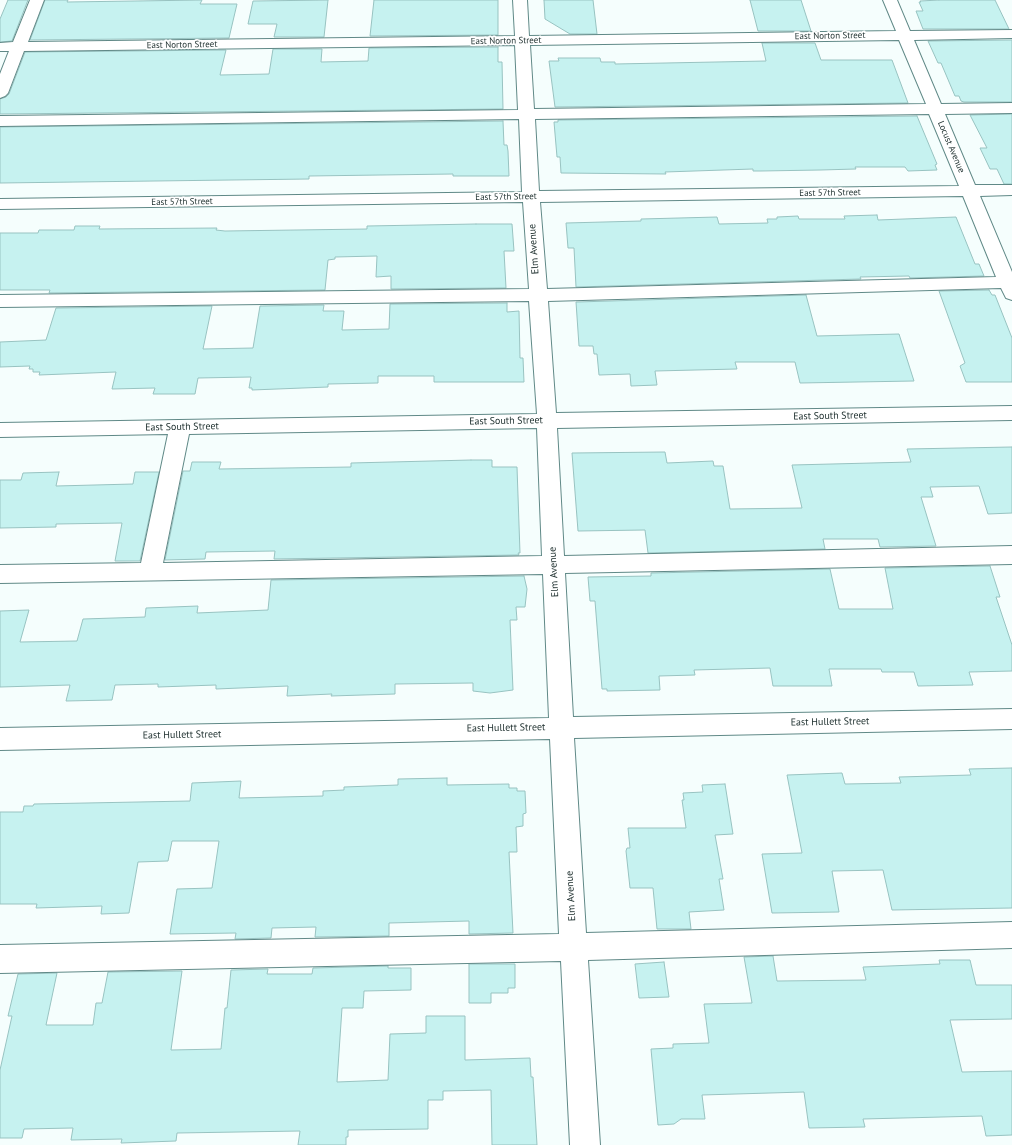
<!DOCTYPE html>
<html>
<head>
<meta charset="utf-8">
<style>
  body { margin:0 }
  canvas { display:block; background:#f5fefd }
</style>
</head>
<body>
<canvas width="1012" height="1145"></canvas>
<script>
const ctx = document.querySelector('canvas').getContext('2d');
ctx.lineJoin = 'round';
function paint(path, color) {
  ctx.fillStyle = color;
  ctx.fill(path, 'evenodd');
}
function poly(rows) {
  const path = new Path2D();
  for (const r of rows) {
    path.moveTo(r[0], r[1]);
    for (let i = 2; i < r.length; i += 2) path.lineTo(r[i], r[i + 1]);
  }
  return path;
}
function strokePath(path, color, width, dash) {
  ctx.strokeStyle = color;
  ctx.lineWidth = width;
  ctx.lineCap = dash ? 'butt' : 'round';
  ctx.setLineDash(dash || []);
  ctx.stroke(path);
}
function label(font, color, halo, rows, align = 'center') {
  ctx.font = font + ' "PT Sans",sans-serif';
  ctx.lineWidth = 3.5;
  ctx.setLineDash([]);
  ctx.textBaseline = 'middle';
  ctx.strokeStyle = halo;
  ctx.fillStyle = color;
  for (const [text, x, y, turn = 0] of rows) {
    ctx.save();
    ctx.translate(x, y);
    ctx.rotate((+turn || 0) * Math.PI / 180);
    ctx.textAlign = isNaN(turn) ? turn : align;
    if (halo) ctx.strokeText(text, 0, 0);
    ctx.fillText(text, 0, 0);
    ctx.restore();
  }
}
const building = poly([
  [8,0,28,0,12,41,0,42,0,19,8,0],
  [45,0,68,0,67,2,202,0,200,4,237,4,229,38,30,40,45,0],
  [328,0,324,37,274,37,277,24,248,24,253,1,328,0],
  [374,0,498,0,498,35,370,36,374,0],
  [544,0,593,0,597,34,570,34,545,19,544,0],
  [750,0,801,0,811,31,758,31,750,0],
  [939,0,995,0,1009,29,923,29,916,11,923,11,919,2,921,2,920,1,939,0],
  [1012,40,1012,102,964,102,961,101,959,96,955,96,941,63,938,63,928,41,1012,40],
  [762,43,815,43,821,60,892,60,908,103,555,107,549,61,559,61,558,58,600,58,601,62,615,62,615,64,766,61,762,43],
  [498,47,498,62,502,62,503,109,0,114,0,99,6,97,9,94,25,52,226,50,220,75,269,74,273,49,322,49,321,62,368,61,369,48,498,47],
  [1012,114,1012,184,1004,184,997,169,990,169,980,148,987,148,970,115,1012,114],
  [917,116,937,164,935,165,937,170,908,171,905,167,855,167,856,169,821,170,761,171,753,171,753,169,665,172,666,174,561,173,560,157,557,157,554,122,558,122,558,120,917,116],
  [503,121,504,145,507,145,508,151,509,176,453,176,453,174,309,176,309,179,0,183,0,127,503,121],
  [877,215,878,220,956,217,975,264,979,264,984,276,910,278,909,276,860,277,861,279,576,287,574,248,568,248,566,223,641,221,641,219,717,217,719,224,768,223,767,219,777,219,777,217,798,216,799,219,845,219,844,216,877,215],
  [476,224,512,224,514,251,504,251,506,288,391,289,391,276,376,277,377,256,335,257,335,259,328,260,325,290,49,293,50,290,0,290,0,233,38,233,39,230,74,230,75,226,100,226,99,229,217,228,216,230,225,231,367,229,367,226,476,224],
  [989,290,992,295,995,295,1012,338,1012,382,966,382,960,366,965,363,939,291,989,290],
  [806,295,817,336,899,334,914,381,800,383,795,362,735,362,737,369,655,371,657,385,631,386,630,374,599,375,597,354,594,354,593,346,579,346,576,302,577,302,806,295],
  [507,303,507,312,519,311,520,358,523,358,524,382,434,382,434,376,378,376,378,383,328,384,328,387,252,390,252,388,249,388,251,377,198,378,195,394,153,394,155,388,112,389,116,372,39,375,40,372,33,372,33,369,29,369,30,366,0,367,0,342,46,340,56,308,212,306,203,349,253,348,260,306,324,305,323,311,344,311,342,330,389,329,390,304,507,303],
  [1012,447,1012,513,988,514,979,486,930,487,933,497,921,497,936,546,880,547,878,539,823,539,825,549,648,553,645,530,578,531,572,453,665,452,667,463,713,461,714,466,723,466,730,509,802,508,792,465,911,462,907,449,1012,447],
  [471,460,492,460,492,467,517,467,520,553,518,553,519,555,274,559,275,551,206,552,205,559,165,560,183,471,190,471,192,462,221,462,219,469,351,467,351,463,471,460],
  [59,472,56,486,133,484,135,472,159,472,140,561,115,561,122,523,56,524,56,527,0,528,0,480,21,480,23,473,59,472],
  [990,566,1000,597,996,597,1012,645,1012,671,969,672,973,685,918,686,914,672,882,672,881,669,829,669,832,686,773,686,770,668,694,670,695,675,659,676,660,690,607,691,607,689,602,689,595,601,590,601,588,577,651,576,651,573,830,569,839,609,893,609,885,568,990,566],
  [524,576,527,589,525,607,516,607,517,620,510,620,513,690,490,693,473,691,473,683,395,684,395,694,331,696,332,694,287,696,288,686,216,689,216,685,158,687,158,684,115,685,112,700,66,701,70,685,0,687,0,611,29,610,20,642,77,641,83,619,145,617,146,608,198,606,197,613,268,610,271,580,524,576],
  [1012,768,1012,908,892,910,883,870,832,871,839,912,772,913,762,854,802,853,787,775,842,773,845,784,901,783,899,777,971,775,969,769,1012,768],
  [447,778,447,785,509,784,509,788,517,788,517,791,525,791,526,813,523,814,523,826,516,827,517,852,509,852,513,933,469,934,469,921,389,923,389,936,315,937,316,927,272,928,271,938,235,939,236,933,170,934,177,889,212,888,219,841,172,841,168,861,138,862,129,913,101,914,102,906,36,908,37,904,0,904,0,812,23,812,24,806,33,806,34,804,190,801,192,783,241,781,239,798,323,796,323,791,344,790,344,787,398,785,398,779,447,778],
  [725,784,733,834,715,835,723,879,719,879,724,910,689,912,691,929,657,929,653,888,630,888,626,851,627,848,630,848,628,828,686,828,682,800,684,800,683,793,703,792,702,785,725,784],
  [773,956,777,981,866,980,863,967,940,964,939,960,970,960,976,985,1012,985,1012,1019,950,1020,962,1072,1012,1071,1012,1135,986,1136,982,1116,863,1119,865,1127,809,1128,804,1092,702,1095,705,1119,681,1119,674,1124,658,1125,651,1049,673,1048,673,1044,709,1043,704,1004,752,1003,744,957,773,956],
  [664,962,669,997,639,998,635,964,664,962],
  [469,964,515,964,515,988,508,988,508,993,491,993,491,1003,469,1003,469,964],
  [388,966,388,968,411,968,411,990,364,991,363,1008,342,1008,337,1082,388,1080,390,1034,426,1033,426,1016,465,1016,465,1060,530,1058,531,1077,533,1077,537,1145,492,1145,491,1090,443,1091,443,1100,428,1100,428,1129,348,1130,348,1137,346,1137,346,1145,298,1145,300,1131,177,1133,176,1141,121,1143,122,1139,71,1140,73,1128,24,1129,22,1138,0,1138,0,1070,12,1016,8,1016,18,974,57,973,46,1025,93,1025,96,1003,102,1003,108,972,182,971,171,1050,221,1049,225,1008,227,1008,231,970,268,969,267,974,312,974,313,968,388,966]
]);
const minor = poly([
  [30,0,44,0,28,42,515,36,513,0,527,0,529,36,896,31,883,0,897,0,910,31,1012,30,1012,38,914,40,941,104,1012,103,1012,113,945,114,975,185,1012,185,1012,195,980,196,1012,272,1012,300,1006,298,1001,288,548,301,556,413,1012,406,1012,420,557,428,564,556,1012,546,1012,564,565,573,573,717,1012,709,1012,729,574,738,586,933,1012,922,1012,948,588,960,600,1145,570,1145,561,961,0,973,0,945,559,934,550,739,0,750,0,728,549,718,543,574,0,583,0,565,141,563,168,434,0,437,0,423,537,414,529,301,0,307,0,295,529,289,523,202,0,209,0,199,522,192,519,119,0,126,0,116,518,110,515,45,24,51,8,93,5,96,0,98,0,74,9,51,0,51,0,43,13,42,30,0],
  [899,40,926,104,534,109,530,45,899,40],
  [929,114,959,186,539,191,535,119,929,114],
  [963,196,996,277,547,289,540,202,963,196],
  [537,428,542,556,163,563,189,434,537,428]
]);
const farStreetnames = [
  ["East Norton Street",830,36,-1],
  ["East Norton Street",506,41,-1],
  ["East Norton Street",182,45,-1],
  ["Locust Avenue",951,147,67],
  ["East 57th Street",830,193,-1],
  ["East 57th Street",506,197,-1],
  ["East 57th Street",182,202,-1]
];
const streetNames = [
  ["Elm Avenue",534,249,-94],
  ["East South Street",830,416,-1],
  ["East South Street",506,421,-1],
  ["East South Street",182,427,-1],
  ["Elm Avenue",554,572,-93],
  ["East Hullett Street",830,722,-1],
  ["East Hullett Street",506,728,-1],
  ["East Hullett Street",182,735,-1],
  ["Elm Avenue",571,896,-93]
];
paint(building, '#c6f2f0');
strokePath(building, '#98c3c1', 1);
strokePath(minor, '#608987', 2);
paint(minor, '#fff');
label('9px', '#213231', '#fff', farStreetnames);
label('10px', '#213231', '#fff', streetNames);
</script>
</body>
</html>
